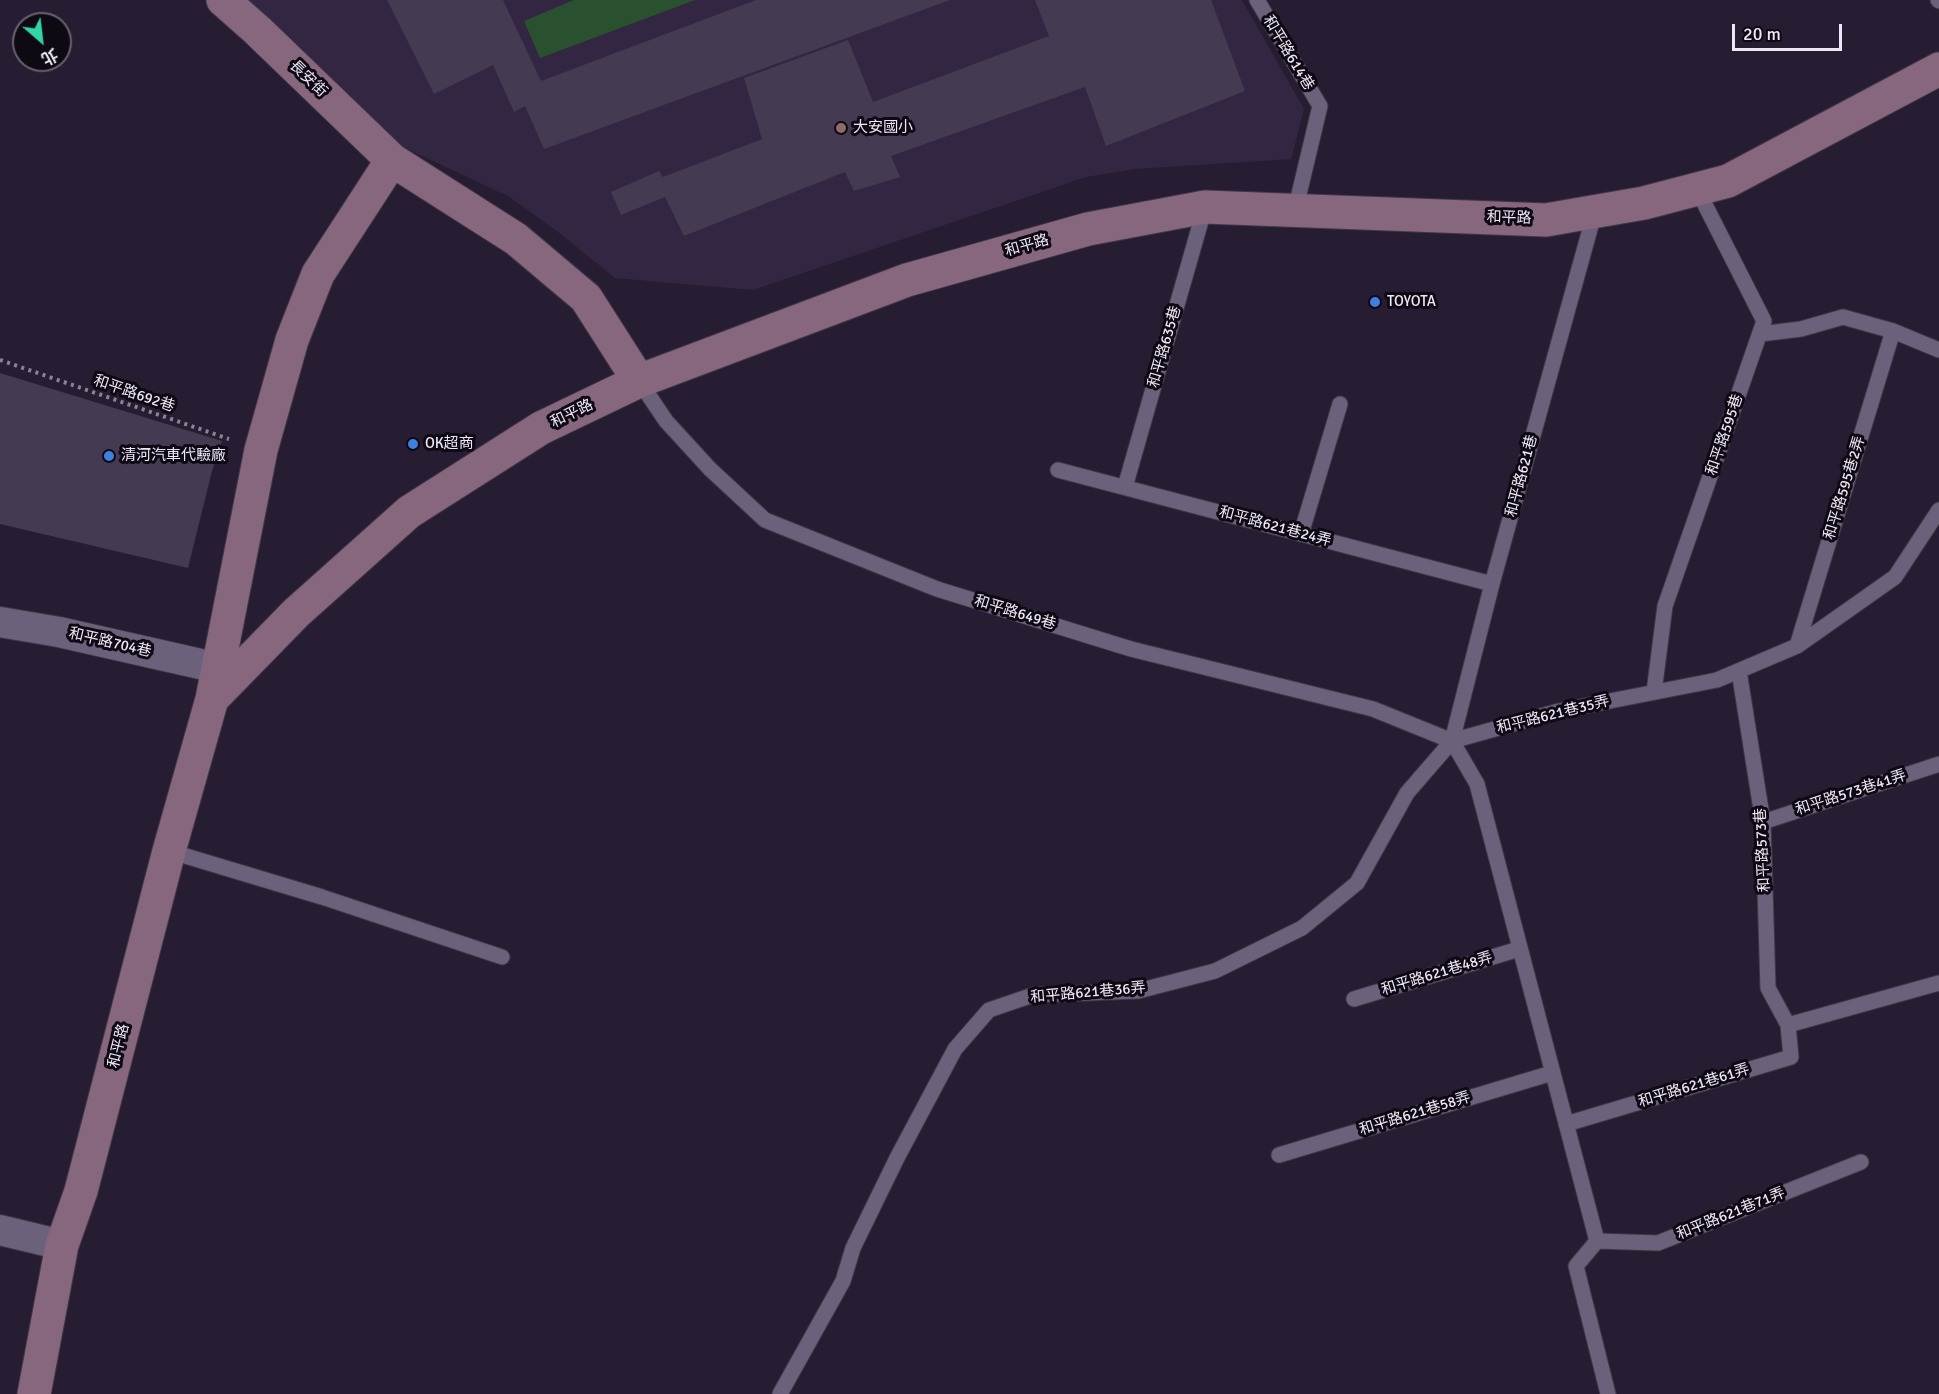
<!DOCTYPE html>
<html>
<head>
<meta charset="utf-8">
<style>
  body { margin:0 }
  #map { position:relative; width:1939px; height:1394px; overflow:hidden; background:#271d33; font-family:Signika,"Noto Sans TC",sans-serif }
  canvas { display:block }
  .north { position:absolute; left:12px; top:12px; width:60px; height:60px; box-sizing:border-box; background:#0e0913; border:2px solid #67626e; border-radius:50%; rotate:152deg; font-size:16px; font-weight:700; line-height:24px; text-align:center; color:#ede7f6 }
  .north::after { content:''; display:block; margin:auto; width:21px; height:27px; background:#32d4a9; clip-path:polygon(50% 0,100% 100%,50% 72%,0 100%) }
  .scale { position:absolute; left:1732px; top:24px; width:110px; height:27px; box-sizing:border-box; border:3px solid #ede7f6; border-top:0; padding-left:8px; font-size:18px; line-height:21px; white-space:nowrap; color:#ede7f6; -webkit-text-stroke:4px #0e0913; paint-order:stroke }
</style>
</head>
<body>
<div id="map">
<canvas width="1939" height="1394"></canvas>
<div class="north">北</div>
<div class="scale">20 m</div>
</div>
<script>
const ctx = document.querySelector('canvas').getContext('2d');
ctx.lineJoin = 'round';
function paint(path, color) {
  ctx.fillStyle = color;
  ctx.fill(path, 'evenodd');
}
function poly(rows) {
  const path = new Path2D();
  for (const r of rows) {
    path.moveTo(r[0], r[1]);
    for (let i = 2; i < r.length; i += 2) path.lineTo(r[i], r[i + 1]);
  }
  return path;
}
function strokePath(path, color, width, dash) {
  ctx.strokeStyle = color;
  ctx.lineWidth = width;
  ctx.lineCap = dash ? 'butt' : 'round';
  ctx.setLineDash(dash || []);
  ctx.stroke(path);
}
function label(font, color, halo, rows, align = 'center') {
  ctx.font = font + ' Signika,"Noto Sans TC",sans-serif';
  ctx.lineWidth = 6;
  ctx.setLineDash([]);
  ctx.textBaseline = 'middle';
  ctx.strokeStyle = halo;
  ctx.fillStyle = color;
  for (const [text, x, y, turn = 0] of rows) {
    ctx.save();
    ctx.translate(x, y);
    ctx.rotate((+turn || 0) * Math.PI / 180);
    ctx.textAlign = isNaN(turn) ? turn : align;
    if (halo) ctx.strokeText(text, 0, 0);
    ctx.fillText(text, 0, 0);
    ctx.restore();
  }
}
const built = poly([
  [244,0,1242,0,1304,109,1291,159,1135,169,1086,177,753,290,615,278,557,231,508,196,403,147]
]);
const green = poly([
  [574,0,695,0,540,58,524,21]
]);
const building = poly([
  [387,0,503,0,541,81,756,0,950,0,544,149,525,106,514,112,493,65,434,94],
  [1035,0,1211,0,1245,91,1106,146,1085,87,891,156,900,177,854,191,845,172,684,236,665,197,621,215,611,192,659,171,663,177,762,139,744,78,848,40,873,102,1049,36],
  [0,373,222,441,212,471,188,568,0,524]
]);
const path = poly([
  [0,360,229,439]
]);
const lane = poly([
  [1257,0,1320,106,1295,211],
  [1938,0,1939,1],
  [1760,334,1801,329,1843,317,1893,331,1939,350],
  [639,381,666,421,710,469,765,520,937,589,1131,649,1373,709,1452,741],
  [1058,470,1492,584],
  [1125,487,1205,207],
  [1301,534,1340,404],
  [1797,646,1893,331],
  [1654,692,1665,606,1764,321,1697,189],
  [1452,741,1477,784,1597,1241,1576,1266,1608,1394],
  [1452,741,1559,711,1717,680,1797,646,1895,577,1939,510],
  [1763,822,1939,764],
  [169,851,322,897,502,957],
  [1354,999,1519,949],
  [1788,1025,1939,983],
  [1566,1124,1791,1057,1788,1025,1768,988,1763,822,1739,671],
  [1279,1155,1552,1073],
  [1597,1241,1658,1243,1861,1162],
  [780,1394,843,1281,853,1248,897,1158,955,1049,989,1010,1033,995,1138,991,1215,971,1302,928,1357,883,1407,793,1452,741,1492,584,1595,211]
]);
const street = poly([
  [0,622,59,632,218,668],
  [0,1230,62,1245]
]);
const secondary = poly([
  [223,0,257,30,392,160,516,239,586,298,639,381],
  [212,699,296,613,409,512,541,428,639,381,907,280,1088,229,1205,207,1546,220,1644,203,1728,181,1939,69],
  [34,1394,62,1245,81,1191,169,851,212,699,261,450,292,340,318,274,392,160]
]);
const markers = [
  [841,128,6,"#8d6e63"],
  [1375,302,6,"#3f7fe0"],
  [413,444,6,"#3f7fe0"],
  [109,456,6,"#3f7fe0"]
];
const streetNames = [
  ["和平路614巷",1288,53,59],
  ["長安街",308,79,44],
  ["和平路",1509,218,2],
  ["和平路",1027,246,-16],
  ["和平路635巷",1165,347,-74],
  ["和平路692巷",134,394,19],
  ["和平路",572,414,-26],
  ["和平路595巷",1725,435,-71],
  ["和平路621巷",1522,476,-75],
  ["和平路595巷2弄",1845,488,-73],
  ["和平路621巷24弄",1275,527,15],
  ["和平路649巷",1015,613,17],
  ["和平路704巷",110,643,13],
  ["和平路621巷35弄",1553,715,-14],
  ["和平路573巷41弄",1851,793,-18],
  ["和平路573巷",1763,850,-93],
  ["和平路621巷48弄",1437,974,-17],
  ["和平路621巷36弄",1088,993,-5],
  ["和平路",119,1046,-76],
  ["和平路621巷61弄",1694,1086,-17],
  ["和平路621巷58弄",1415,1114,-17],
  ["和平路621巷71弄",1731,1214,-22]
];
const poiNames = [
  ["大安國小",853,128],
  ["TOYOTA",1387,302],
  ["OK超商",425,444],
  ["清河汽車代驗廠",121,456]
];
paint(built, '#332642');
paint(green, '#29512f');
paint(building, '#443a52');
strokePath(lane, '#41384a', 17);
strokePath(street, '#41384a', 32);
strokePath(secondary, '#41384a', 35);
strokePath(path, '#8b8395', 4, [3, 4.5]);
strokePath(lane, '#6c617b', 15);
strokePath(street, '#6c617b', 30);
strokePath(secondary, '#87677d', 33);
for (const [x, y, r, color] of markers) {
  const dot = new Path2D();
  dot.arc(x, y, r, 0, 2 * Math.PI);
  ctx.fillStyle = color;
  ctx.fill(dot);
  strokePath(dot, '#0e0913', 2);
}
label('15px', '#ede7f6', '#0e0913', streetNames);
label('15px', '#ede7f6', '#0e0913', poiNames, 'left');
</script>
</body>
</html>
